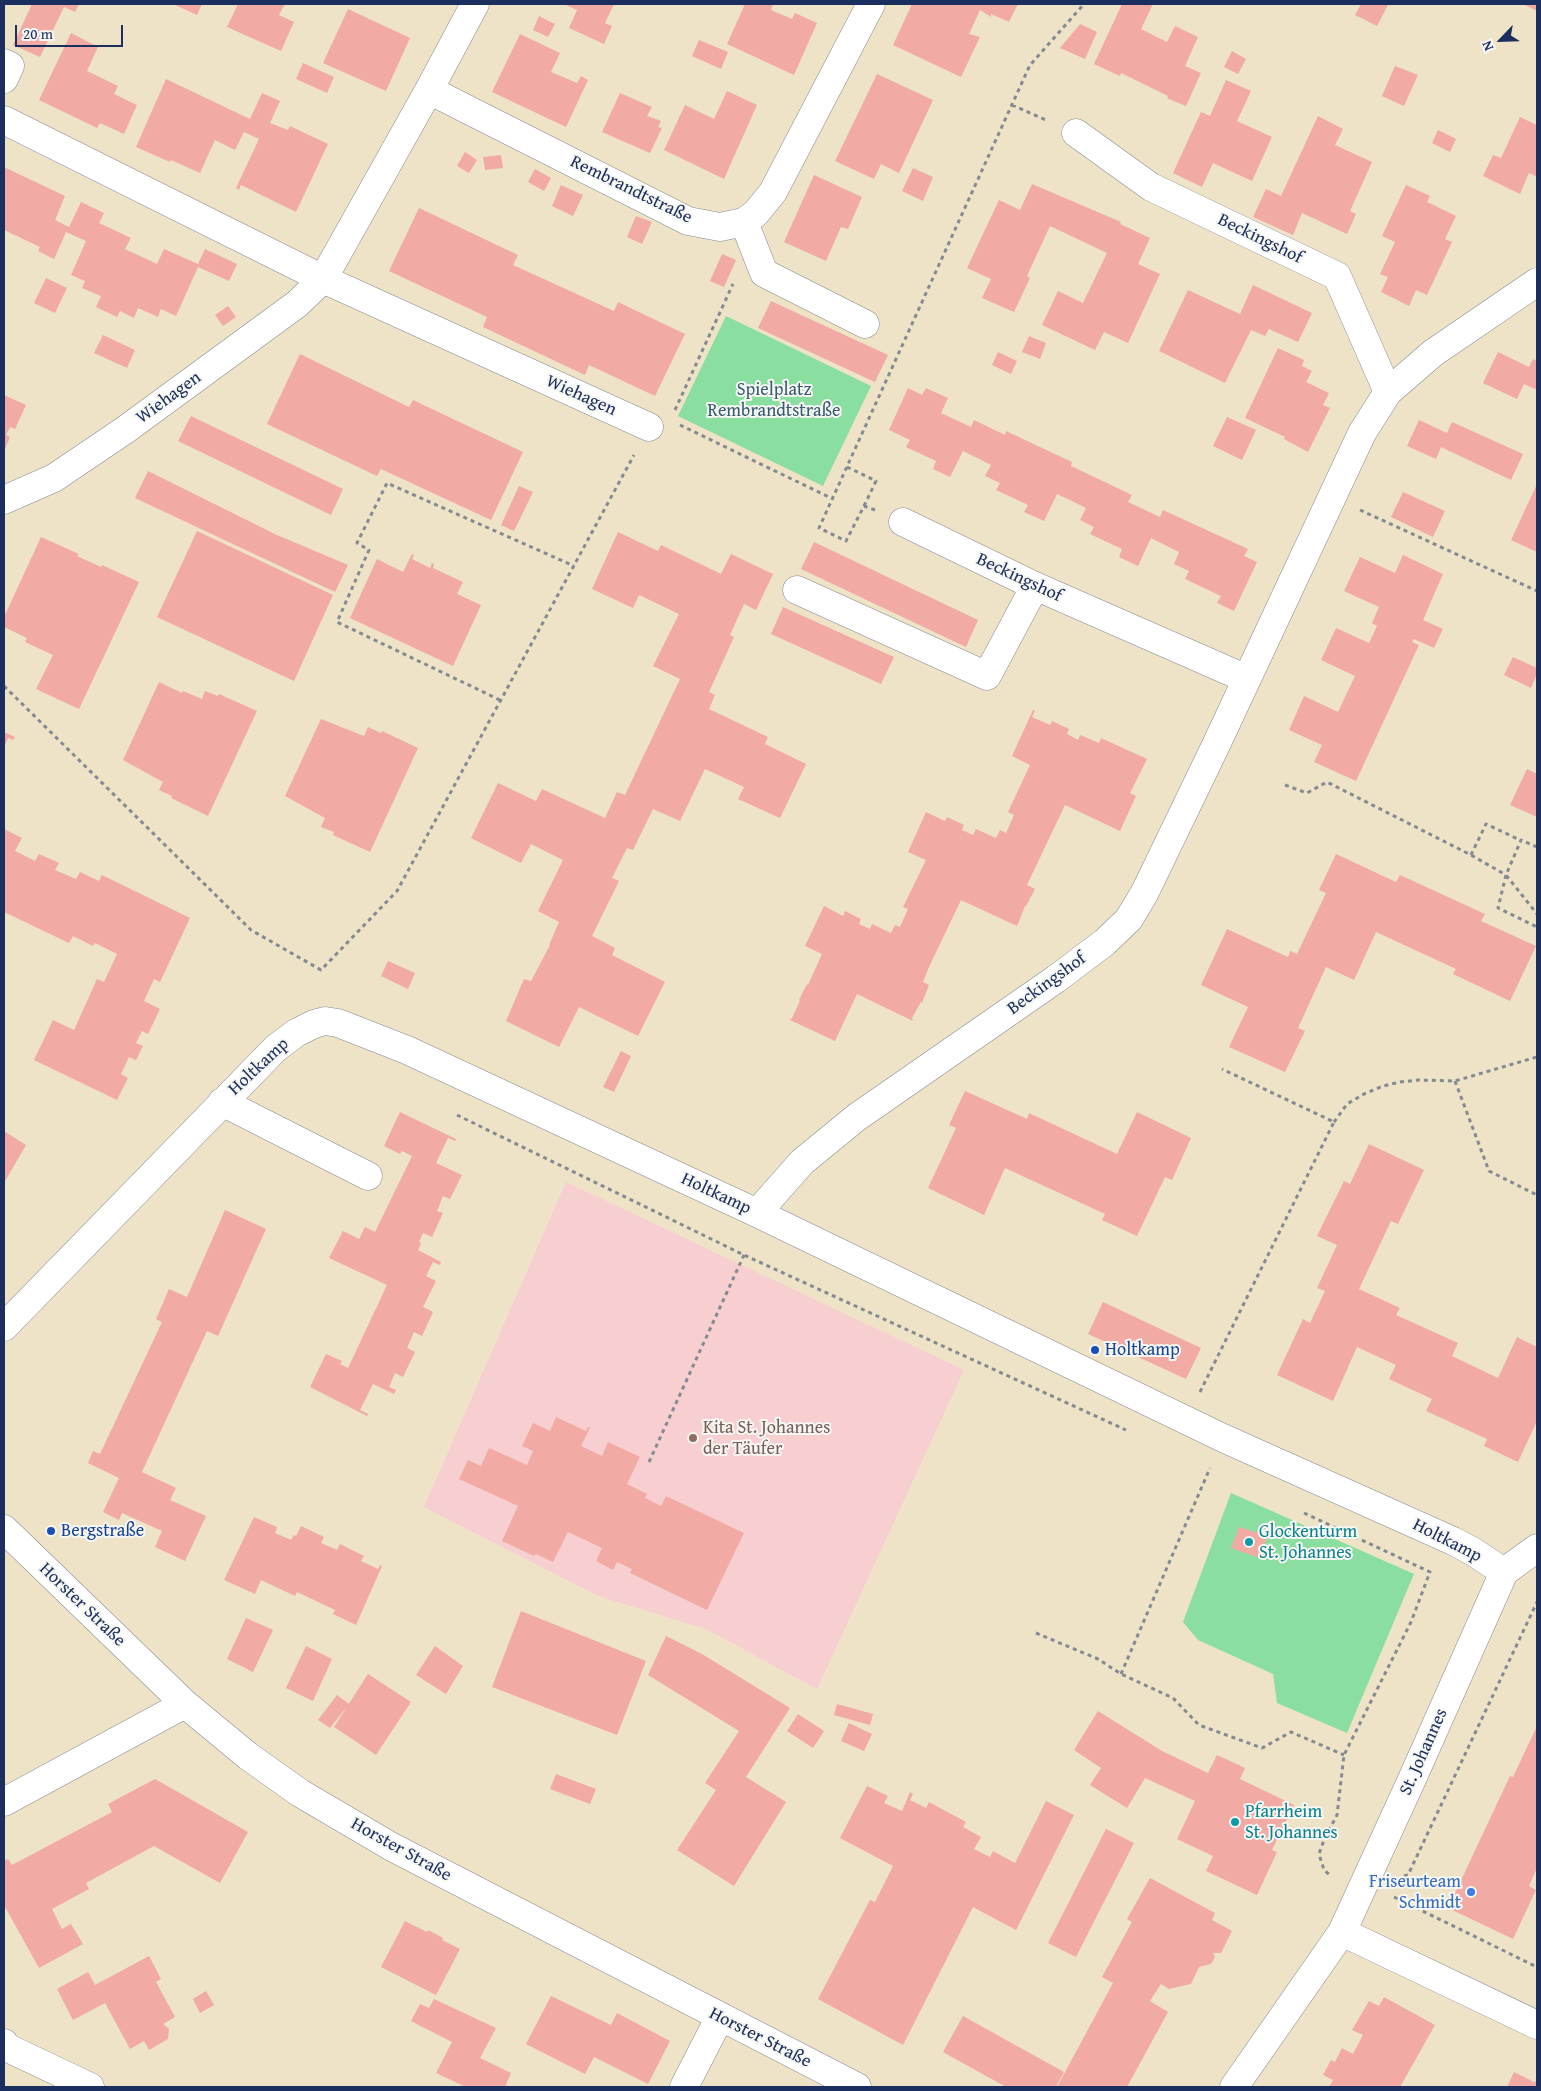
<!DOCTYPE html>
<html>
<head>
<meta charset="utf-8">
<style>
  body { margin:0 }
  #map { position:relative; width:1541px; height:2091px; overflow:hidden; background:#eee3c7; font-family:"Gentium Book Plus",serif }
  canvas { display:block }
  .frame { position:absolute; inset:0; border:5px solid #1b2f5e; pointer-events:none }
  .north { position:absolute; left:1476px; top:15px; width:50px; height:50px; -webkit-text-stroke:4px #f6f6f2; paint-order:stroke; rotate:246deg; font-size:14px; font-weight:700; line-height:20px; text-align:center; color:#1b2f5e }
  .north::after { content:''; display:block; margin:auto; width:18px; height:22px; background:#1b2f5e; clip-path:polygon(50% 0,100% 100%,50% 72%,0 100%) }
  .scale { position:absolute; left:15px; top:25px; width:108px; height:22px; box-sizing:border-box; border:2px solid #1b2f5e; border-top:0; padding-left:6px; font-size:15px; line-height:18px; white-space:nowrap; color:#1b2f5e; -webkit-text-stroke:4px #f6f6f2; paint-order:stroke }
</style>
</head>
<body>
<div id="map">
<canvas width="1541" height="2091"></canvas>
<div class="frame"></div>
<div class="north">N</div>
<div class="scale">20 m</div>
</div>
<script>
const ctx = document.querySelector('canvas').getContext('2d');
ctx.lineJoin = 'round';
function paint(path, color) {
  ctx.fillStyle = color;
  ctx.fill(path, 'evenodd');
}
function poly(rows) {
  const path = new Path2D();
  for (const r of rows) {
    path.moveTo(r[0], r[1]);
    for (let i = 2; i < r.length; i += 2) path.lineTo(r[i], r[i + 1]);
  }
  return path;
}
function strokePath(path, color, width, dash) {
  ctx.strokeStyle = color;
  ctx.lineWidth = width;
  ctx.lineCap = dash ? 'butt' : 'round';
  ctx.setLineDash(dash || []);
  ctx.stroke(path);
}
function label(font, color, halo, rows, align = 'center') {
  ctx.font = font + ' "Gentium Book Plus",serif';
  ctx.lineWidth = 4;
  ctx.setLineDash([]);
  ctx.textBaseline = 'middle';
  ctx.strokeStyle = halo;
  ctx.fillStyle = color;
  for (const [text, x, y, turn = 0] of rows) {
    ctx.save();
    ctx.translate(x, y);
    ctx.rotate((+turn || 0) * Math.PI / 180);
    ctx.textAlign = isNaN(turn) ? turn : align;
    if (halo) ctx.strokeText(text, 0, 0);
    ctx.fillText(text, 0, 0);
    ctx.restore();
  }
}
const built = poly([
  [566,1182,964,1370,817,1689,706,1629,598,1596,424,1507]
]);
const green = poly([
  [726,316,871,386,823,486,678,416],
  [1231,1493,1414,1574,1347,1733,1277,1703,1273,1674,1198,1640,1183,1622]
]);
const building = poly([
  [32,4,79,4,75,12,64,7,40,57,13,45],
  [173,4,202,4,197,15],
  [238,4,285,4,279,15,294,22,281,51,227,27],
  [564,4,614,4,605,23,612,26,604,44,569,28,577,10],
  [745,4,773,4,771,10,792,19,795,13,817,23,794,75,727,44],
  [912,4,1018,4,1009,22,991,14,991,17,980,10,969,34,980,37,961,77,893,45],
  [1122,4,1153,4,1141,29,1167,42,1175,26,1198,37,1185,66,1201,73,1186,106,1169,99,1167,98,1168,96,1121,73,1120,76,1094,64],
  [1361,4,1388,5,1377,26,1355,15],
  [1523,4,1537,4,1537,11],
  [348,9,410,38,386,91,323,63],
  [539,16,555,24,548,37,533,30],
  [1080,24,1097,32,1085,59,1060,48],
  [71,33,98,47,87,71,118,86,114,94,137,105,124,134,100,123,97,128,39,100],
  [520,34,560,53,551,72,577,83,581,76,588,80,566,127,492,92],
  [699,40,728,52,721,69,692,56],
  [1232,51,1246,59,1238,74,1224,67],
  [303,63,334,77,327,93,296,79],
  [1395,66,1418,75,1404,106,1382,96],
  [877,74,933,100,899,173,881,164,874,179,835,161],
  [166,79,250,119,262,93,280,101,270,123,288,130,290,126,328,144,296,212,241,185,239,190,236,188,259,139,244,132,235,150,215,140,200,173,171,160,170,162,136,147],
  [1226,80,1251,91,1237,121,1272,137,1252,181,1213,163,1202,187,1173,173,1201,112,1210,116],
  [727,91,757,105,724,179,664,150,685,105,714,119],
  [620,93,652,107,647,116,661,121,658,127,662,128,650,153,602,132],
  [1318,116,1343,129,1335,145,1372,162,1350,211,1356,214,1347,234,1302,213,1293,235,1253,217,1266,189,1281,196],
  [1520,117,1537,125,1537,177,1529,173,1520,194,1483,176,1493,155,1501,158],
  [1438,130,1456,139,1450,152,1432,143],
  [465,152,477,160,469,173,457,166],
  [501,155,503,168,485,170,483,157],
  [4,167,65,196,55,220,69,227,81,202,104,213,99,223,131,238,125,249,157,264,164,249,198,264,205,249,237,264,229,281,198,267,176,316,161,309,158,317,138,308,134,318,120,311,117,317,96,307,101,296,82,288,85,281,71,275,86,241,66,232,54,259,38,251,40,247,4,230],
  [913,168,933,177,923,201,902,191],
  [535,169,551,178,544,191,528,182],
  [814,175,862,197,848,229,841,227,826,261,784,242],
  [1032,184,1121,222,1120,224,1150,238,1138,264,1160,274,1128,343,1104,332,1095,350,1042,325,1058,291,1083,303,1107,253,1050,226,1027,276,1030,278,1014,312,982,298,991,279,967,268,999,200,1020,210],
  [561,185,583,195,573,216,552,206],
  [1406,185,1430,196,1427,202,1456,216,1445,239,1452,242,1427,295,1416,290,1409,306,1381,292,1388,277,1380,274,1395,242,1382,236],
  [419,208,518,255,513,265,614,311,618,302,685,334,655,396,589,365,585,375,483,327,487,317,389,271],
  [636,216,652,222,642,244,627,237],
  [722,254,736,260,724,287,710,281],
  [46,278,67,288,55,313,34,303],
  [1253,285,1312,313,1298,342,1269,329,1265,336,1251,330,1225,383,1159,351,1188,290,1240,314],
  [771,301,888,355,875,382,758,328],
  [228,306,236,317,223,326,215,315],
  [103,335,135,350,127,368,94,353],
  [1029,336,1046,343,1040,359,1022,352],
  [1278,348,1304,360,1302,366,1312,371,1306,382,1329,393,1323,405,1330,408,1308,452,1284,439,1285,437,1245,418],
  [998,352,1017,361,1011,374,992,365],
  [1498,352,1529,367,1533,359,1537,361,1537,390,1524,384,1517,399,1483,383],
  [300,354,409,407,413,400,523,452,491,520,381,469,377,476,267,424],
  [908,388,922,395,926,388,948,398,941,413,971,427,974,420,1005,435,1006,431,1072,462,1071,466,1132,495,1128,502,1160,517,1163,510,1248,549,1244,556,1257,562,1234,611,1217,603,1221,596,1185,579,1189,571,1174,564,1179,552,1151,538,1138,566,1119,557,1122,549,1090,534,1094,527,1080,520,1086,508,1072,501,1057,494,1044,521,1024,512,1028,505,996,490,1000,483,985,476,991,465,963,451,950,477,933,469,936,461,906,447,910,440,889,430],
  [4,395,26,405,15,429,10,427,6,435,10,437,4,451],
  [191,416,343,489,331,515,178,441],
  [1227,417,1256,430,1242,460,1213,446],
  [1419,420,1447,433,1452,422,1523,454,1511,480,1441,447,1436,459,1407,446],
  [148,471,277,535,348,565,335,592,135,498],
  [1537,484,1537,552,1511,540],
  [519,486,533,492,514,531,501,525],
  [1403,492,1445,511,1433,537,1391,517],
  [197,531,333,595,294,681,157,617],
  [618,532,658,551,661,545,721,574,731,554,773,574,756,610,744,604,730,635,734,637,709,692,715,695,709,709,768,737,765,744,806,764,780,818,738,799,744,787,705,769,680,821,653,809,633,850,627,848,612,878,619,881,592,936,615,948,612,955,665,982,638,1036,579,1007,559,1047,506,1021,524,979,531,981,550,945,549,945,559,922,538,911,563,860,531,844,521,863,471,838,498,783,536,801,542,789,605,818,617,792,625,795,680,679,653,666,679,614,639,595,633,608,592,589],
  [41,537,79,554,77,556,101,567,102,565,139,582,79,709,36,689,53,655,25,642,27,638,4,627,4,617],
  [814,542,978,620,966,647,801,569],
  [412,554,414,555,412,559,430,568,432,563,434,564,433,568,463,582,457,594,481,605,453,666,350,618,377,559,403,572],
  [1403,555,1443,574,1423,620,1443,629,1434,648,1414,639,1412,642,1419,645,1356,781,1314,762,1322,745,1289,730,1304,696,1338,712,1346,695,1355,676,1321,660,1336,628,1369,643,1377,626,1372,623,1379,607,1344,591,1360,557,1395,573],
  [783,607,894,657,881,684,771,634],
  [1513,657,1537,668,1537,674,1531,688,1504,675],
  [159,682,182,693,183,691,202,699,205,691,218,696,219,694,257,711,208,816,171,798,172,796,159,790,163,782,123,760],
  [1033,710,1035,711,1032,717,1050,725,1052,721,1069,729,1067,734,1078,740,1080,735,1099,743,1101,738,1147,759,1130,793,1136,796,1120,831,1065,805,1027,885,1035,889,1026,906,1025,906,1017,926,961,900,929,967,923,982,929,985,922,1003,921,1002,912,1018,913,1021,857,994,835,1041,790,1020,792,1018,800,1001,799,1000,807,984,808,985,822,954,805,946,824,906,843,916,845,911,861,919,859,924,870,929,872,924,891,933,895,925,900,927,908,909,903,907,926,860,908,852,926,812,945,821,947,817,964,825,962,830,973,835,976,829,996,838,1000,830,1006,833,1014,815,1008,812,1030,765,1012,756],
  [321,719,364,736,368,727,381,733,382,731,418,748,370,852,333,835,334,832,321,827,325,818,285,796],
  [4,732,15,737,13,740,8,738,4,747],
  [1527,769,1537,774,1537,817,1510,805],
  [4,829,22,838,15,851,35,861,39,854,59,863,55,870,76,879,80,872,99,881,102,875,190,918,160,982,154,979,144,1001,160,1009,148,1034,142,1031,136,1043,143,1046,136,1060,129,1057,121,1074,128,1078,117,1100,34,1060,53,1020,74,1030,97,979,104,982,117,954,95,943,93,946,73,936,69,943,4,912],
  [1336,854,1396,882,1400,875,1485,914,1481,921,1536,946,1510,1001,1453,974,1456,969,1376,932,1354,980,1326,967,1298,1028,1305,1031,1285,1072,1229,1047,1248,1007,1201,985,1227,929,1288,957,1290,951,1297,954,1326,893,1319,890],
  [388,961,415,973,408,989,381,976],
  [621,1051,631,1056,614,1092,603,1087],
  [965,1091,1027,1119,1029,1113,1117,1154,1137,1112,1191,1138,1172,1180,1165,1177,1137,1236,1102,1220,1105,1214,1005,1168,984,1215,928,1188,956,1128,949,1125],
  [400,1112,456,1139,455,1141,448,1138,436,1163,462,1175,450,1199,443,1196,437,1211,443,1213,432,1237,423,1233,419,1242,421,1243,418,1250,441,1262,440,1265,433,1262,426,1276,436,1281,423,1307,433,1312,422,1336,414,1332,407,1348,415,1352,403,1377,395,1373,389,1387,396,1390,394,1394,373,1384,360,1410,368,1414,367,1416,310,1387,326,1354,342,1361,340,1364,348,1368,387,1285,329,1258,343,1231,359,1239,365,1227,375,1232,412,1156,402,1151,400,1154,384,1146],
  [4,1131,26,1145,4,1183],
  [1369,1144,1424,1170,1398,1224,1391,1221,1359,1289,1400,1308,1396,1315,1458,1343,1452,1356,1498,1378,1517,1337,1537,1347,1537,1421,1518,1462,1484,1446,1487,1439,1426,1411,1432,1399,1389,1379,1396,1365,1357,1347,1333,1401,1277,1375,1303,1319,1310,1323,1325,1291,1317,1288,1337,1245,1317,1236,1344,1181,1350,1184],
  [225,1210,266,1229,218,1336,207,1331,142,1472,176,1488,170,1500,206,1516,185,1561,155,1547,162,1531,122,1513,119,1520,103,1512,119,1478,88,1463,93,1451,100,1454,162,1322,156,1319,169,1289,187,1297],
  [1103,1302,1201,1348,1186,1379,1088,1334],
  [556,1417,586,1431,588,1427,590,1428,581,1446,602,1456,608,1442,640,1457,627,1484,647,1494,645,1498,661,1506,666,1496,744,1533,707,1610,630,1573,632,1569,617,1562,613,1570,596,1561,602,1548,568,1532,553,1562,536,1554,534,1556,502,1541,518,1506,459,1479,468,1460,481,1466,489,1448,527,1465,533,1451,522,1446,533,1423,550,1431],
  [254,1517,277,1527,275,1533,291,1540,294,1535,296,1536,301,1526,324,1537,321,1543,337,1550,340,1544,364,1556,361,1561,378,1569,380,1565,382,1566,356,1625,333,1614,335,1610,297,1592,295,1596,261,1580,255,1594,224,1580],
  [1239,1527,1268,1536,1260,1558,1231,1548],
  [521,1611,646,1661,617,1735,492,1687],
  [246,1618,273,1630,253,1672,227,1659],
  [666,1636,702,1654,790,1708,746,1777,786,1802,734,1886,677,1850,716,1790,705,1783,739,1731,648,1675],
  [306,1646,332,1659,313,1701,286,1688],
  [435,1646,463,1666,446,1694,416,1675],
  [368,1674,411,1702,376,1755,334,1727],
  [337,1695,349,1704,330,1728,318,1720],
  [837,1704,873,1714,870,1725,834,1715],
  [1098,1711,1162,1751,1208,1773,1217,1755,1245,1768,1240,1779,1294,1805,1272,1850,1277,1852,1257,1895,1206,1871,1213,1856,1177,1839,1195,1801,1145,1778,1127,1808,1090,1785,1101,1768,1074,1750],
  [798,1714,824,1731,813,1748,787,1731],
  [849,1723,872,1734,864,1751,841,1741],
  [1537,1726,1537,1868,1529,1886,1536,1890,1513,1939,1448,1908,1510,1776,1513,1777],
  [556,1774,596,1789,590,1804,550,1789],
  [155,1779,248,1832,220,1883,154,1846,86,1883,89,1889,52,1909,62,1929,71,1924,83,1944,39,1968,4,1905,4,1861,8,1859,12,1865,112,1812,108,1804],
  [867,1786,888,1796,884,1803,902,1811,910,1792,913,1794,910,1800,926,1808,929,1802,966,1822,963,1827,981,1837,974,1849,990,1857,993,1851,1015,1863,1046,1801,1074,1815,1016,1930,973,1907,903,2045,818,1999,870,1900,875,1902,893,1866,840,1838],
  [1106,1829,1134,1843,1076,1957,1048,1943],
  [1150,1878,1215,1913,1212,1920,1232,1931,1221,1953,1213,1953,1215,1957,1211,1964,1199,1967,1191,1984,1169,1989,1161,1984,1150,2001,1168,2012,1127,2087,1057,2087,1113,1983,1102,1977,1132,1922,1127,1919],
  [405,1921,427,1932,428,1930,443,1938,442,1940,460,1949,436,1995,381,1967],
  [149,1956,161,1979,156,1982,175,2017,163,2024,169,2029,168,2039,149,2050,144,2041,130,2049,105,2003,73,2020,57,1989,88,1972,95,1985],
  [206,1991,214,2005,200,2013,193,1999],
  [551,1996,611,2025,617,2013,670,2041,648,2084,594,2057,585,2074,526,2044],
  [1384,1997,1435,2025,1400,2087,1329,2087,1333,2080,1323,2075,1331,2060,1335,2062,1342,2048,1353,2054,1363,2035,1352,2030,1369,2001,1379,2006],
  [434,1999,496,2028,480,2058,511,2073,505,2087,466,2087,436,2073,452,2042,411,2021,420,2004,429,2008],
  [963,2016,1064,2072,1056,2087,1006,2087,943,2052],
  [1514,2072,1534,2082,1537,2081,1537,2087,1507,2087]
]);
const path = poly([
  [1012,105,1046,120],
  [675,410,733,284],
  [680,425,833,499],
  [847,467,876,481,864,506],
  [875,510,864,506,846,541,819,528,1030,65,1084,4],
  [1360,510,1537,591],
  [4,686,251,930,321,970,397,891,634,455],
  [500,700,337,622,369,550,357,543,387,483,574,566],
  [1285,785,1307,793,1327,782,1471,855,1506,875,1498,908,1537,927],
  [1537,847,1521,840,1506,875,1537,914],
  [1471,855,1486,824,1520,840],
  [1455,1081,1489,1171,1537,1195],
  [457,1115,744,1255,1126,1430],
  [1334,1122,1347,1104,1364,1094,1383,1086,1400,1082,1419,1080,1455,1081,1537,1057],
  [1200,1392,1334,1122,1222,1069],
  [649,1462,744,1255],
  [1304,1513,1430,1572,1411,1622,1344,1755,1337,1815,1324,1840,1319,1854,1324,1870,1331,1876],
  [1036,1633,1098,1659,1121,1674,1173,1698,1199,1725,1262,1748,1291,1732,1344,1755],
  [1121,1674,1210,1468],
  [1404,1876,1408,1875,1537,1602],
  [1394,1897,1537,1967]
]);
const minor = poly([
  [4,63,10,66,4,79],
  [429,90,688,221,720,227,744,222,756,213,773,192,871,4],
  [4,120,323,279,649,427],
  [1076,133,1151,187,1337,276,1388,392],
  [744,222,764,273,865,324],
  [4,500,54,478,125,430,297,304,323,279,429,90,475,4],
  [903,522,1035,586,1247,679],
  [797,590,987,676,1035,586],
  [222,1102,368,1176],
  [757,1213,802,1162,857,1117,1056,979,1105,942,1129,919,1145,892,1216,745,1362,433,1388,392,1433,353,1537,282],
  [4,1327,276,1048,296,1033,314,1024,325,1021,338,1023,407,1050,757,1213,1223,1438,1453,1541,1472,1551,1504,1572],
  [4,1529,185,1704,248,1756,300,1793,392,1847,857,2087],
  [4,1802,185,1704],
  [1342,1932,1537,2025],
  [4,2043,6,2047,90,2087],
  [684,2087,720,2017],
  [1234,2087,1342,1932,1413,1777,1504,1572,1537,1548]
]);
const markers = [
  [1095,1350,5,"#1a4fb4"],
  [693,1438,5,"#8d6e63"],
  [51,1531,5,"#1a4fb4"],
  [1249,1542,5,"#0f9aa8"],
  [1235,1822,5,"#0f9aa8"],
  [1471,1892,5,"#3f7fe0"]
];
const streetNames = [
  ["Rembrandtstraße",631,190,26],
  ["Beckingshof",1260,239,26],
  ["Wiehagen",581,396,24],
  ["Wiehagen",169,398,-36],
  ["Beckingshof",1019,578,25],
  ["Beckingshof",1047,984,-36],
  ["Holtkamp",259,1067,-43],
  ["Holtkamp",716,1194,25],
  ["Holtkamp",1447,1541,27],
  ["Horster Straße",82,1605,44],
  ["St. Johannes",1424,1752,-66],
  ["Horster Straße",401,1850,29],
  ["Horster Straße",760,2038,27]
];
const parkNames = [
  ["Spielplatz",774,390],
  ["Rembrandtstraße",774,411]
];
const transitNames = [
  ["Holtkamp",1105,1350],
  ["Bergstraße",61,1531]
];
const educationNames = [
  ["Kita St. Johannes",703,1428],
  ["der Täufer",703,1449]
];
const cultureNames = [
  ["Glockenturm",1259,1532],
  ["St. Johannes",1259,1553],
  ["Pfarrheim",1245,1812],
  ["St. Johannes",1245,1833]
];
const shopNames = [
  ["Friseurteam",1461,1882],
  ["Schmidt",1461,1903]
];
paint(built, '#f7cfd0');
paint(green, '#89dea0');
paint(building, '#f1aaa4');
strokePath(minor, '#848992', 29);
strokePath(path, '#848992', 3, [4, 4]);
strokePath(minor, '#fff', 28);
for (const [x, y, r, color] of markers) {
  const dot = new Path2D();
  dot.arc(x, y, r, 0, 2 * Math.PI);
  ctx.fillStyle = color;
  ctx.fill(dot);
  strokePath(dot, '#f6f6f2', 2);
}
label('18px', '#1b2f5e', '#f6f6f2', streetNames);
label('18px', '#365b6e', '#f6f6f2', parkNames);
label('18px', '#164399', '#f6f6f2', transitNames, 'left');
label('18px', '#785e54', '#f6f6f2', educationNames, 'left');
label('18px', '#0d838f', '#f6f6f2', cultureNames, 'left');
label('18px', '#366cbe', '#f6f6f2', shopNames, 'right');
</script>
</body>
</html>
